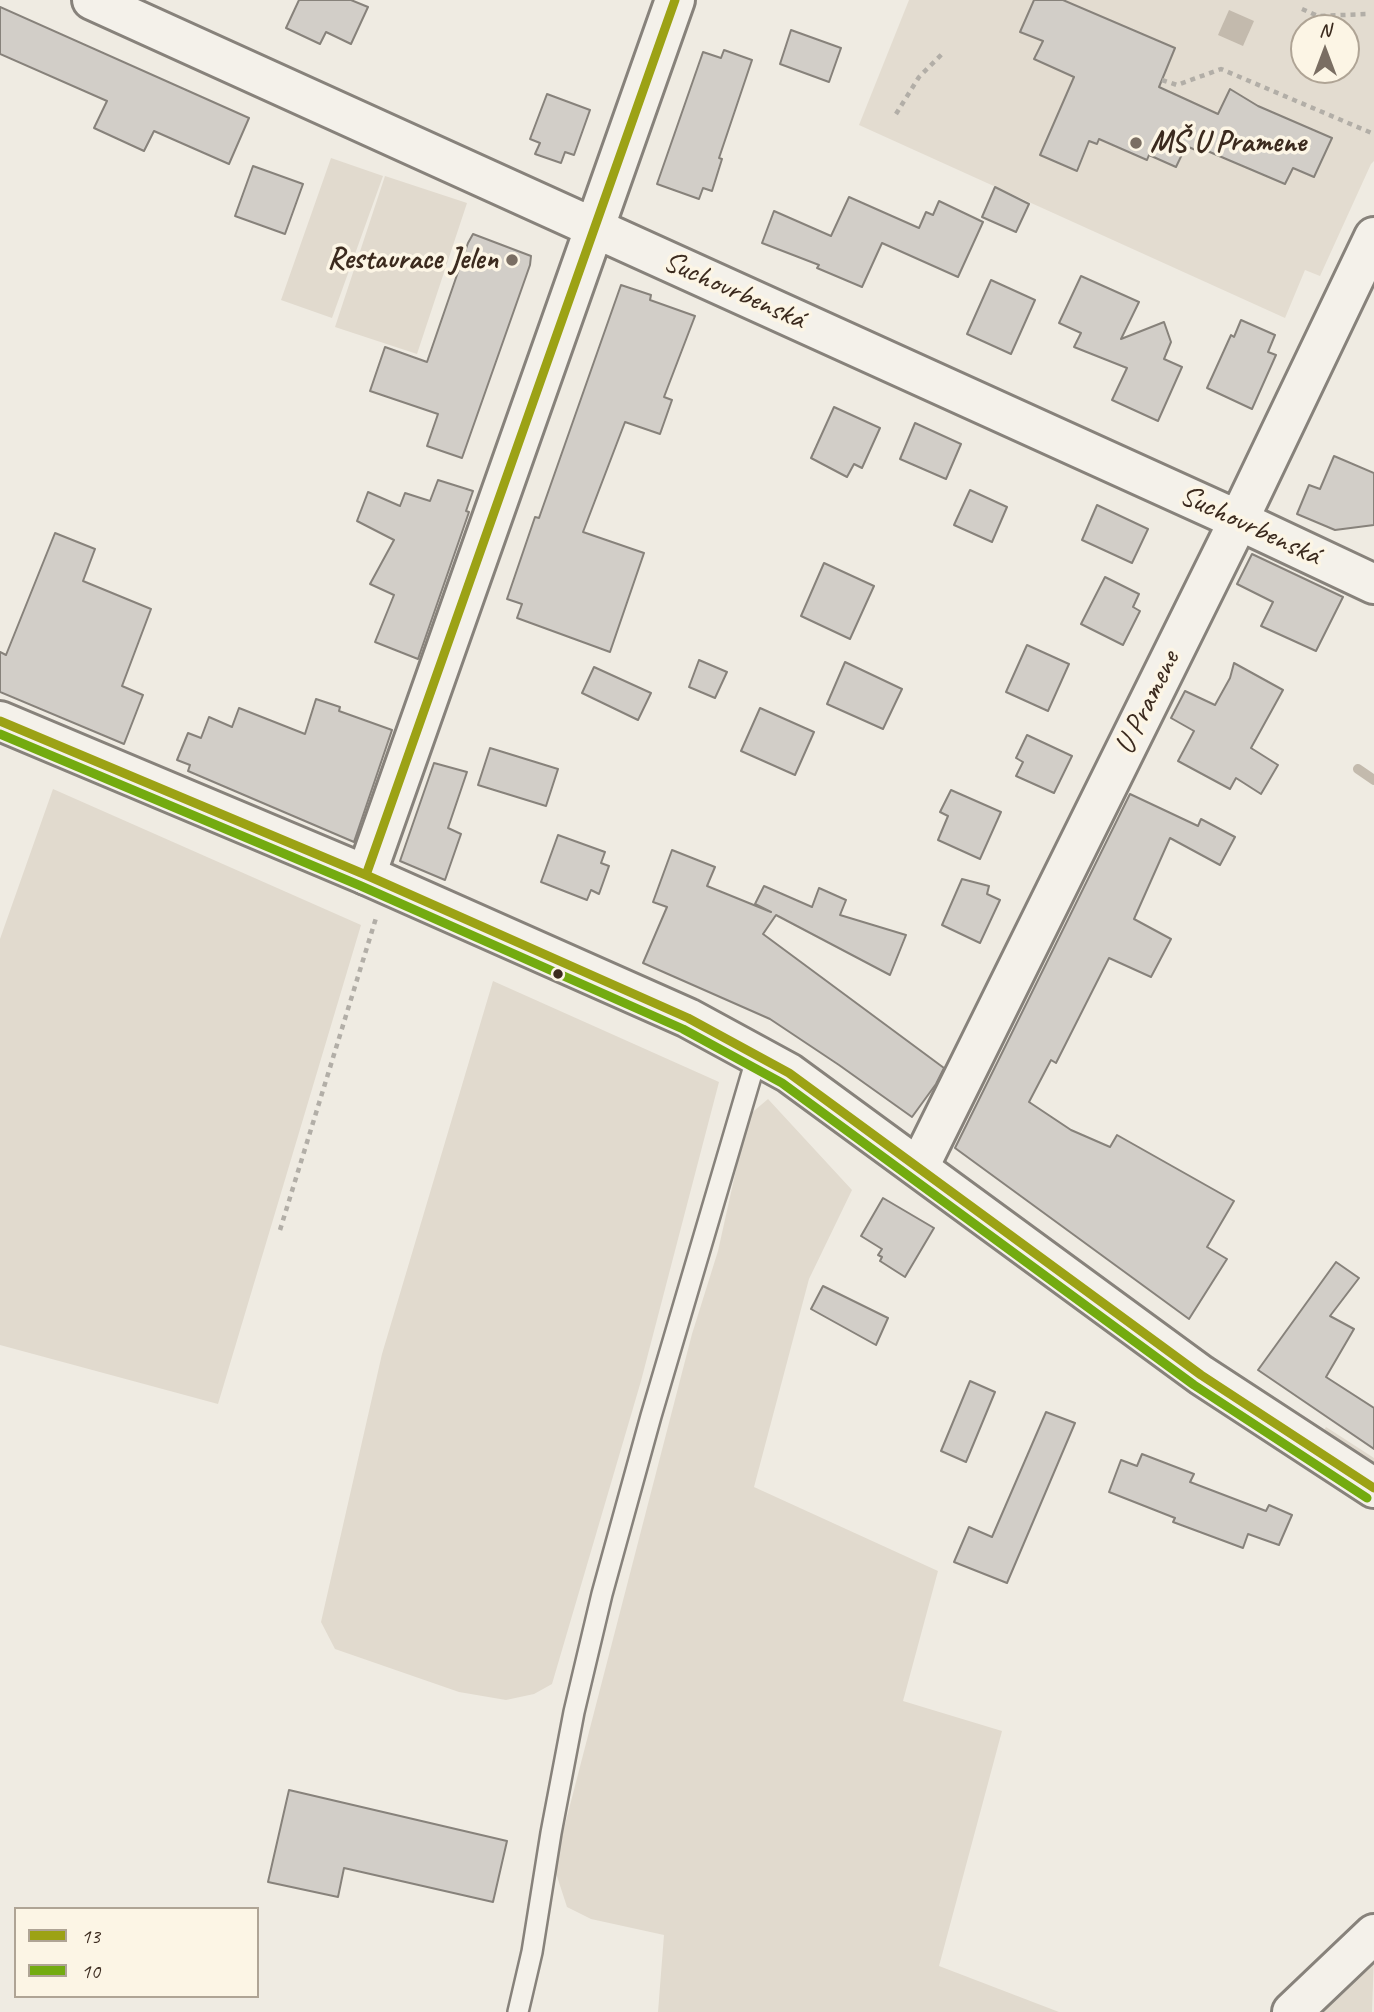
<!DOCTYPE html>
<html>
<head>
<meta charset="utf-8">
<style>
  body { margin:0 }
  #map { position:relative; width:1374px; height:2012px; overflow:hidden; background:#efebe2; font-family:Caveat,sans-serif }
  canvas { display:block }
  .legend { position:absolute; left:14px; top:1907px; width:245px; height:91px; box-sizing:border-box; background:#fcf5e5; border:2px solid #afa495; margin:0; padding:9px 12px; list-style:none; font-size:21px; color:#3b2a1e }
  .legend li { display:flex; align-items:center; gap:14px; height:35px }
  .legend b { width:35px; border:2px solid #afa495 }
  .north { position:absolute; left:1290px; top:14px; width:70px; height:70px; box-sizing:border-box; background:#fcf5e5; border:2px solid #afa495; border-radius:50%; rotate:0deg; font-size:19px; font-weight:700; line-height:28px; text-align:center; color:#3b2a1e }
  .north::after { content:''; display:block; margin:auto; width:24px; height:32px; background:#7a6e63; clip-path:polygon(50% 0,100% 100%,50% 72%,0 100%) }
</style>
</head>
<body>
<div id="map">
<canvas width="1374" height="2012"></canvas>
<ul class="legend">
<li><b style="height:9px;background:#9ca215"></b>13</li>
<li><b style="height:9px;background:#73ab10"></b>10</li>
</ul>
<div class="north">N</div>
</div>
<script>
const ctx = document.querySelector('canvas').getContext('2d');
ctx.lineJoin = 'round';
function paint(path, color) {
  ctx.fillStyle = color;
  ctx.fill(path, 'evenodd');
}
function poly(rows) {
  const path = new Path2D();
  for (const r of rows) {
    path.moveTo(r[0], r[1]);
    for (let i = 2; i < r.length; i += 2) path.lineTo(r[i], r[i + 1]);
  }
  return path;
}
function strokePath(path, color, width, dash) {
  ctx.strokeStyle = color;
  ctx.lineWidth = width;
  ctx.lineCap = dash ? 'butt' : 'round';
  ctx.setLineDash(dash || []);
  ctx.stroke(path);
}
function label(font, color, halo, rows, align = 'center') {
  ctx.font = font + ' Caveat,sans-serif';
  ctx.lineWidth = 7;
  ctx.setLineDash([]);
  ctx.textBaseline = 'middle';
  ctx.strokeStyle = halo;
  ctx.fillStyle = color;
  for (const [text, x, y, turn = 0] of rows) {
    ctx.save();
    ctx.translate(x, y);
    ctx.rotate((+turn || 0) * Math.PI / 180);
    ctx.textAlign = isNaN(turn) ? turn : align;
    if (halo) ctx.strokeText(text, 0, 0);
    ctx.fillText(text, 0, 0);
    ctx.restore();
  }
}
const built = poly([
  [909,0,1374,0,1374,161,1371,164,1320,276,1305,270,1285,318,859,125],
  [1304,28,1346,28,1346,70,1304,70]
]);
const green = poly([
  [331,158,383,176,332,318,281,300],
  [385,176,467,203,417,354,335,327],
  [53,789,361,925,218,1404,0,1345,0,939],
  [493,981,719,1082,641,1381,552,1684,534,1694,506,1700,459,1692,335,1649,321,1622,382,1354],
  [768,1099,852,1190,809,1279,754,1487,938,1571,903,1701,1002,1731,939,1966,1059,2012,658,2012,664,1935,591,1919,567,1907,554,1867,692,1334,718,1251,748,1116],
  [1326,1427,1374,1458,1374,1466,1322,1434],
  [1374,1954,1372,2012,1313,2012]
]);
const water = poly([
  [1229,10,1254,21,1243,46,1218,35]
]);
const stream = poly([
  [1358,769,1374,780]
]);
const building = poly([
  [299,0,351,0,368,7,351,44,326,32,320,44,286,28,299,0],
  [1034,0,1063,0,1175,48,1159,87,1218,114,1230,89,1258,106,1332,138,1314,177,1293,168,1285,184,1205,150,1203,153,1186,146,1176,167,1149,155,1147,160,1099,139,1097,144,1089,141,1077,171,1040,155,1074,77,1034,59,1043,41,1020,32,1034,0],
  [0,7,249,118,229,164,154,131,144,151,94,128,107,101,0,54,0,7],
  [791,30,841,48,829,82,780,64,791,30],
  [724,50,752,60,719,158,722,159,712,191,703,188,699,199,657,184,703,52,721,58,724,50],
  [547,94,590,110,574,155,565,152,561,163,535,154,540,143,530,139,547,94],
  [253,166,303,184,285,234,235,216,253,166],
  [995,187,1029,204,1016,232,982,217,995,187],
  [849,197,919,228,926,212,933,215,939,201,983,222,958,277,882,243,862,287,817,268,819,265,762,243,774,211,831,236,849,197],
  [473,234,531,256,530,265,462,458,427,446,438,414,370,391,385,347,427,362,468,243,473,234],
  [1081,276,1139,302,1121,339,1164,322,1171,342,1164,359,1182,367,1158,421,1112,400,1127,368,1074,347,1081,333,1059,323,1081,276],
  [991,280,1035,300,1011,354,967,334,991,280],
  [621,285,651,295,650,300,695,316,664,397,672,400,660,434,625,422,583,532,644,553,610,652,517,618,522,604,507,599,535,517,539,518,621,285],
  [1241,320,1275,335,1268,352,1276,355,1252,409,1207,388,1231,335,1234,337,1241,320],
  [834,407,880,428,862,468,854,464,847,477,811,458,834,407],
  [915,423,961,444,946,479,900,459,915,423],
  [1334,456,1374,473,1374,525,1335,530,1297,514,1309,485,1320,489,1334,456],
  [438,480,473,491,466,511,469,512,418,659,375,642,394,595,370,584,394,540,357,521,368,492,400,506,405,493,430,501,438,480],
  [970,490,1007,507,992,542,954,525,970,490],
  [1097,505,1148,529,1132,563,1082,540,1097,505],
  [55,533,95,549,83,581,151,609,122,686,143,695,124,744,0,692,0,652,6,655,55,533],
  [1252,554,1343,597,1316,651,1261,626,1273,602,1237,584,1252,554],
  [824,563,874,586,850,639,801,616,824,563],
  [1105,577,1139,594,1133,607,1140,611,1123,645,1081,624,1105,577],
  [1027,645,1069,664,1048,711,1006,692,1027,645],
  [699,660,727,672,715,698,689,687,699,660],
  [845,662,902,689,883,729,827,704,845,662],
  [1234,663,1283,690,1251,748,1278,765,1261,794,1236,778,1230,789,1178,761,1194,731,1171,718,1185,691,1215,705,1230,678,1234,663],
  [594,667,651,693,638,720,582,693,594,667],
  [316,699,340,707,339,711,392,730,354,842,188,771,190,765,177,760,188,733,201,738,209,717,232,727,239,708,305,734,316,699],
  [760,708,814,732,795,775,741,751,760,708],
  [1027,735,1072,756,1054,793,1016,776,1023,762,1016,758,1027,735],
  [490,748,558,769,546,806,478,785,490,748],
  [434,763,467,772,448,828,461,834,445,880,400,861,434,763],
  [951,790,1001,812,980,859,938,840,948,816,940,812,951,790],
  [1130,794,1198,826,1201,819,1235,837,1220,865,1170,838,1134,919,1171,939,1151,977,1109,958,1056,1063,1051,1060,1029,1102,1071,1130,1110,1147,1117,1135,1234,1201,1207,1247,1227,1259,1189,1319,955,1148,1130,794],
  [558,835,605,852,601,863,609,866,599,894,591,890,587,900,541,882,558,835],
  [672,850,715,867,707,886,771,912,755,904,764,886,812,907,819,888,846,900,840,915,906,935,890,975,776,915,763,934,944,1068,936,1084,912,1117,839,1065,770,1019,643,963,667,907,653,902,672,850],
  [962,879,989,886,987,894,1000,900,980,943,942,925,962,879],
  [883,1198,934,1228,905,1277,880,1261,882,1257,878,1255,882,1249,861,1236,883,1198],
  [1336,1262,1359,1278,1330,1316,1354,1329,1326,1377,1374,1408,1374,1449,1258,1370,1336,1262],
  [823,1286,888,1318,876,1345,811,1309,823,1286],
  [970,1381,995,1392,966,1462,941,1451,970,1381],
  [1046,1412,1075,1423,1007,1583,954,1562,969,1527,992,1537,1046,1412],
  [1142,1454,1194,1474,1190,1482,1266,1511,1269,1505,1292,1515,1279,1545,1248,1534,1243,1548,1173,1522,1175,1518,1109,1492,1121,1460,1137,1466,1142,1454],
  [289,1790,507,1841,493,1902,344,1868,338,1897,268,1882,289,1790]
]);
const path = poly([
  [1302,9,1318,16,1367,14],
  [1162,80,1177,85,1221,69,1374,134],
  [896,114,919,77,944,52],
  [280,1230,376,918]
]);
const service = poly([
  [518,2012,532,1952,551,1833,574,1712,602,1594,651,1416,757,1056]
]);
const minor = poly([
  [92,0,1238,520,1374,584],
  [366,875,675,0],
  [919,1167,1230,538,1374,237]
]);
const secondary = poly([
  [0,721,366,875,688,1018,789,1073,1201,1375,1374,1488]
]);
const motorway = poly([
  [1292,2012,1374,1934]
]);
const bus1 = poly([
  [0,721,366,875,688,1018,789,1073,1201,1375,1374,1488],
  [366,875,675,0]
]);
const bus2 = poly([
  [0,734,361,886,683,1029,782,1083,1194,1385,1367,1498]
]);
const markers = [
  [1136,143,7,"#7a6e63"],
  [512,260,7,"#7a6e63"],
  [558,974,6,"#3b2a1e"]
];
const poiNames = [
  ["MŠ U Pramene",1150,143],
  ["Restaurace Jelen",498,260,"right"]
];
const streetNames = [
  ["Suchovrbenská",734,291,24],
  ["Suchovrbenská",1250,526,25],
  ["U Pramene",1148,703,-64]
];
paint(built, '#e3dcd0');
paint(green, '#e1dace');
paint(water, '#c3baad');
strokePath(stream, '#c3baad', 10);
paint(building, '#d2cec8');
strokePath(building, '#87827b', 2);
strokePath(service, '#87827b', 24);
strokePath(minor, '#87827b', 44);
strokePath(secondary, '#87827b', 44);
strokePath(motorway, '#87827b', 44);
strokePath(path, '#b2aea7', 4.5, [5, 5]);
strokePath(service, '#f4f1ea', 19);
strokePath(minor, '#f4f1ea', 38);
strokePath(secondary, '#f4f1ea', 38);
strokePath(motorway, '#f4f1ea', 38);
strokePath(bus1, '#9ca215', 9);
strokePath(bus2, '#73ab10', 9);
for (const [x, y, r, color] of markers) {
  const dot = new Path2D();
  dot.arc(x, y, r, 0, 2 * Math.PI);
  ctx.fillStyle = color;
  ctx.fill(dot);
  strokePath(dot, '#fcf5e5', 2.5);
}
label('bold 30px', '#3b2a1e', '#fcf5e5', poiNames, 'left');
label('30px', '#3b2a1e', '#fcf5e5', streetNames);
</script>
</body>
</html>
